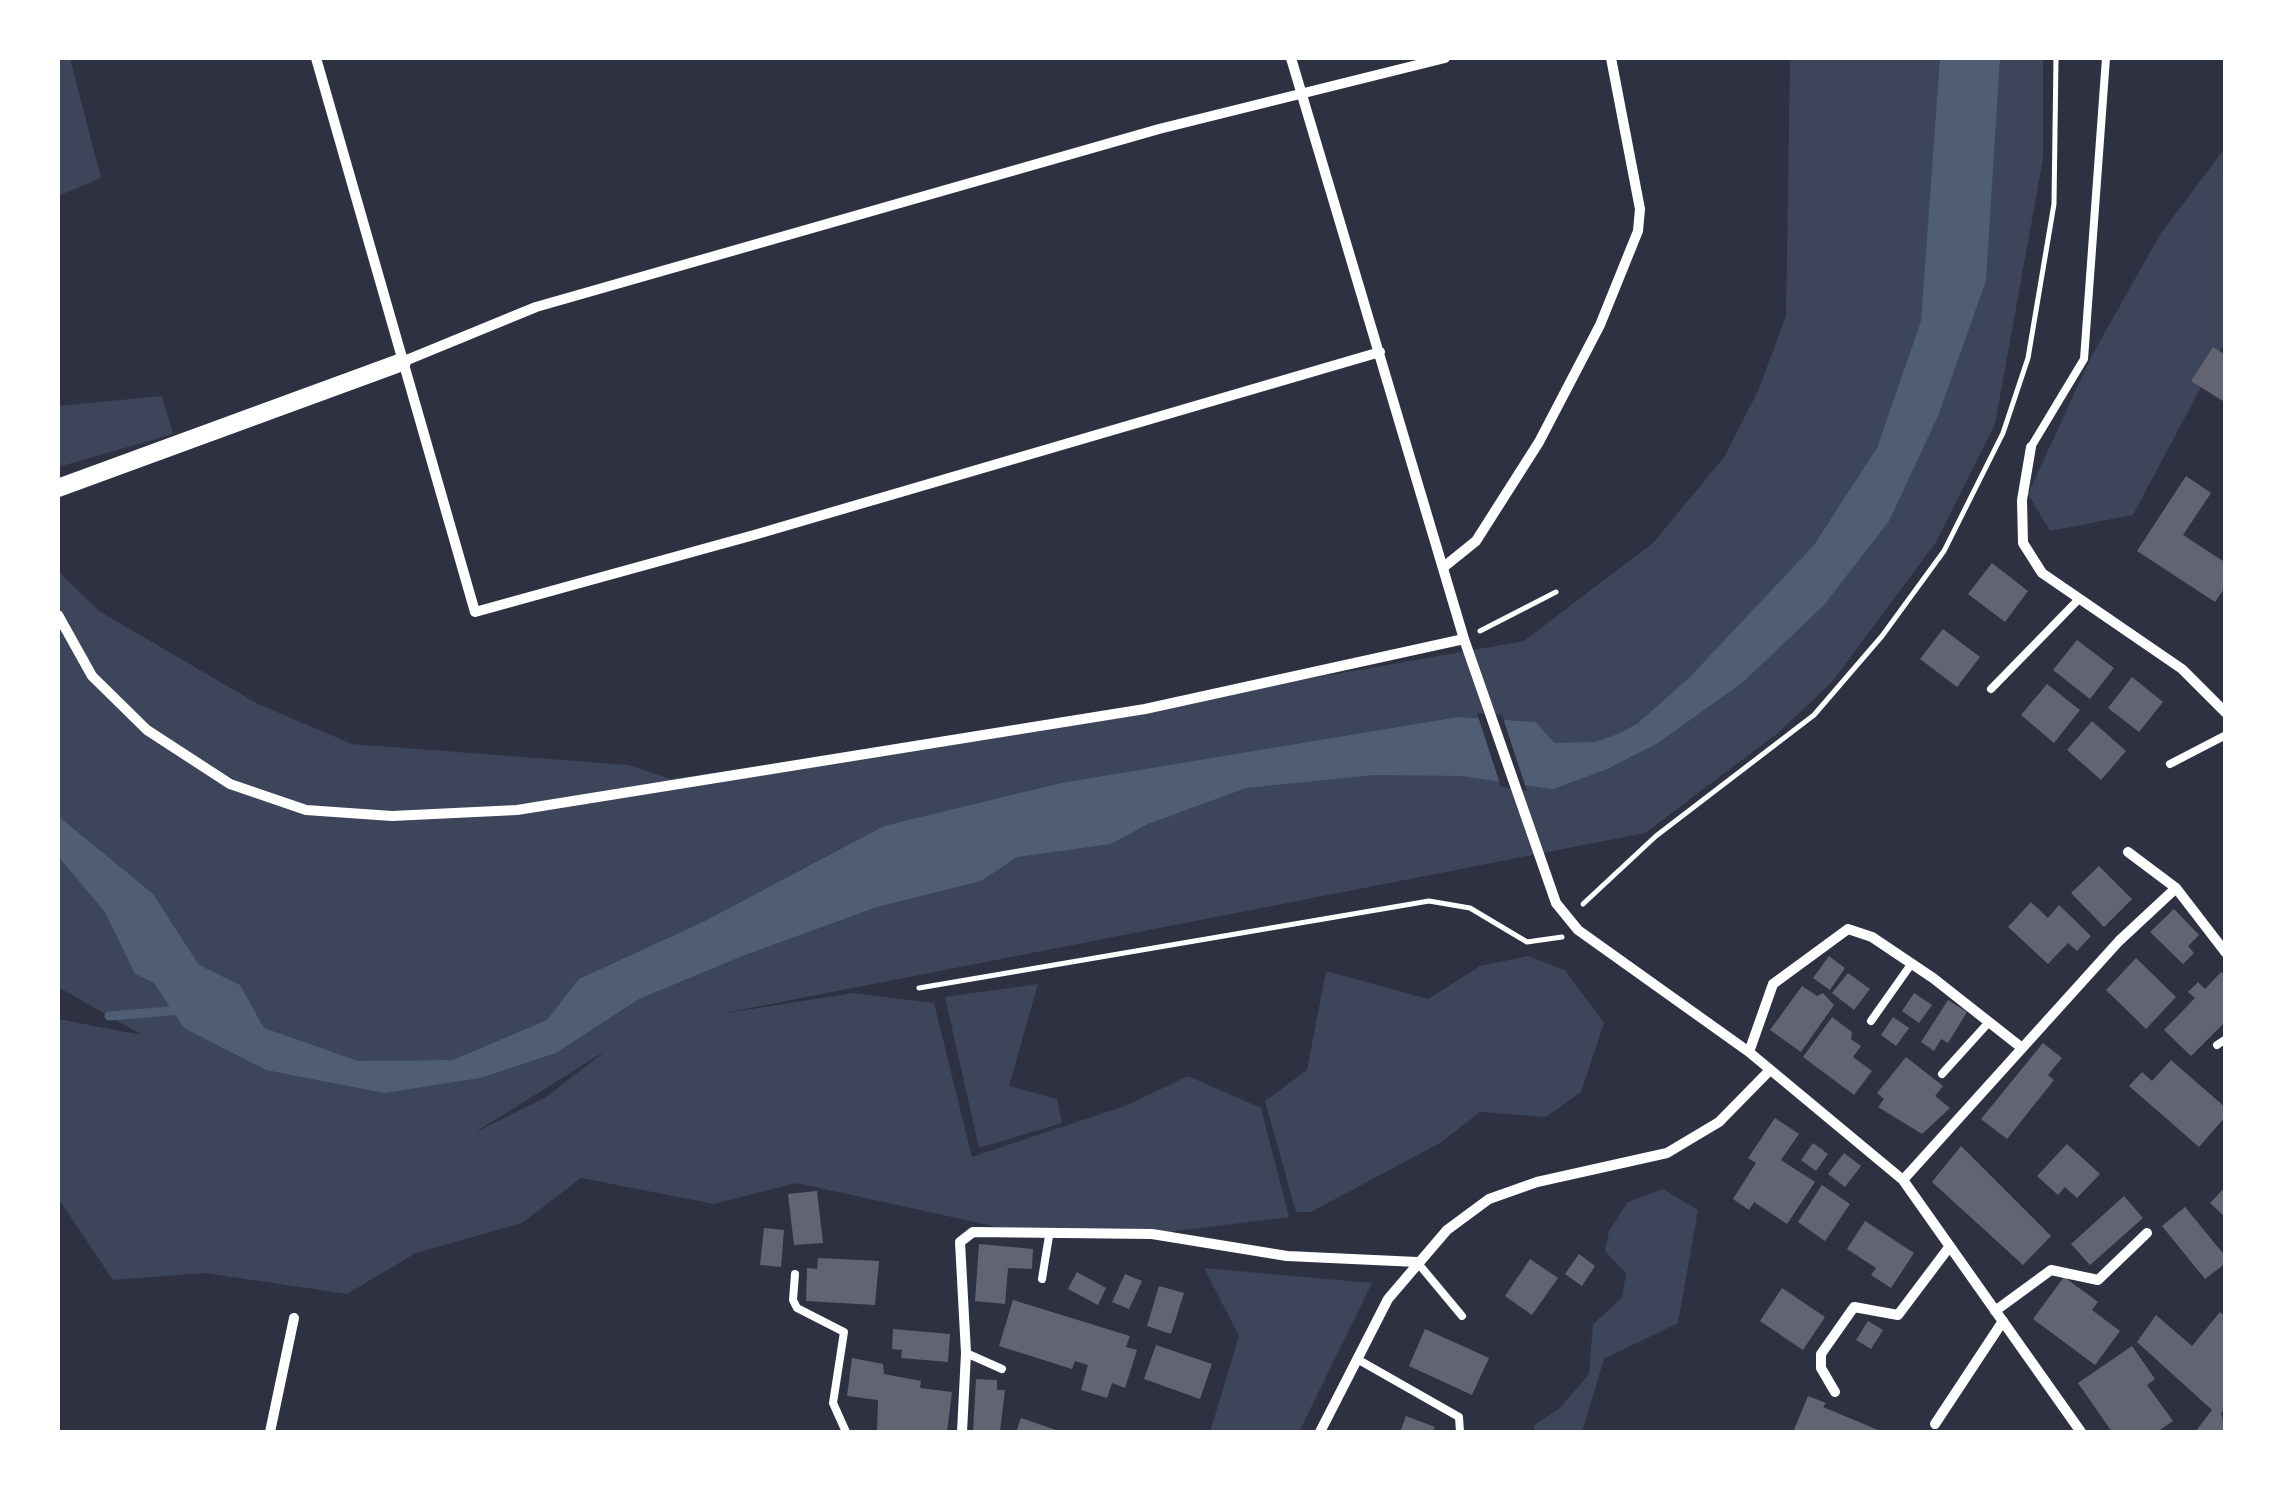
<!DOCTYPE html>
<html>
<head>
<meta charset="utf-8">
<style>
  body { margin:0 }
  #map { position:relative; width:2283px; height:1490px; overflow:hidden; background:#2d3142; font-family:Jost,sans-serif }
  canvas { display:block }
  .frame { position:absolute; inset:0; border:60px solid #fff; pointer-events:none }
</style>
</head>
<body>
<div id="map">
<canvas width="2283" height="1490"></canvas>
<div class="frame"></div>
</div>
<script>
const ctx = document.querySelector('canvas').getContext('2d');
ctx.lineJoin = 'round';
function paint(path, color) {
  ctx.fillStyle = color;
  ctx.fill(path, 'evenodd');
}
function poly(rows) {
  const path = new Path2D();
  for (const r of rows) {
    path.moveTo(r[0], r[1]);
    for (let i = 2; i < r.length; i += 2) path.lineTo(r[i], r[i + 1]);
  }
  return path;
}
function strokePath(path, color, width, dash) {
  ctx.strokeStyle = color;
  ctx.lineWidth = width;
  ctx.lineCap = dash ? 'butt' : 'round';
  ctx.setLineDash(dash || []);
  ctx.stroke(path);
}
const green = poly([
  [58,58,70,58,101,178,58,196],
  [1790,58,2043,58,2043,159,1995,424,1936,542,1832,682,1778,733,1645,833,720,1014,853,993,934,1003,972,1157,1125,1106,1188,1076,1261,1108,1289,1217,1152,1234,1038,1236,797,1183,714,1204,581,1178,522,1223,416,1253,347,1294,205,1273,113,1280,58,1198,58,1019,142,1035,58,987,58,571,99,611,258,704,352,744,628,765,671,779,1114,713,1524,641,1654,542,1724,457,1758,391,1786,316],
  [607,1050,546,1097,476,1132,477,1131],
  [2225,148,2225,342,2133,515,2050,531,2028,494,2091,357,2161,233],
  [162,396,173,434,58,467,58,406],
  [1528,956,1565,970,1604,1023,1581,1092,1546,1117,1480,1112,1440,1143,1311,1212,1296,1212,1265,1101,1307,1070,1326,971,1428,999,1480,966],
  [1038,984,1009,1086,1057,1099,1062,1123,979,1148,945,997],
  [1663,1189,1698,1210,1678,1323,1604,1359,1582,1432,1536,1432,1533,1426,1560,1408,1589,1374,1593,1324,1622,1298,1626,1273,1605,1251,1609,1231,1628,1202],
  [1204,1268,1372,1283,1299,1432,1210,1432,1239,1336]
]);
const water = poly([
  [1940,58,2000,58,1986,281,1938,416,1889,521,1824,605,1742,683,1658,743,1605,770,1553,789,1461,776,1374,775,1246,788,1148,824,1111,844,1017,857,981,881,877,907,745,955,639,999,556,1053,480,1078,384,1093,266,1070,184,1028,154,983,135,974,105,912,58,856,58,816,153,894,199,965,240,985,264,1028,358,1061,453,1060,547,1020,579,979,705,921,884,826,1061,783,1459,717,1536,722,1554,743,1595,742,1618,734,1637,724,1690,677,1814,545,1877,448,1921,321]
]);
const pier = poly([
  [1477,713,1502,715,1527,791,1501,787]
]);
const stream = poly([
  [109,1016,181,1010]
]);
const building = poly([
  [2213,347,2226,355,2226,403,2191,381],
  [2186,476,2211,493,2183,535,2226,563,2226,586,2215,602,2137,551],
  [1992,563,2028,591,2005,622,1968,594],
  [1943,629,1980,657,1957,687,1920,659],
  [2077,640,2114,668,2090,699,2053,670],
  [2132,677,2163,702,2139,732,2108,708],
  [2047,684,2080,710,2054,743,2021,715],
  [2092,721,2126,751,2101,780,2067,750],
  [2099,866,2132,899,2104,927,2071,893],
  [2031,902,2048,918,2059,905,2091,936,2077,951,2068,943,2048,964,2008,927],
  [2174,909,2199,935,2188,946,2194,953,2183,964,2150,932],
  [1829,956,1845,968,1830,990,1813,978],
  [2136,958,2176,997,2146,1029,2106,990],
  [2221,972,2226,976,2226,1021,2191,1056,2164,1030,2195,998,2188,992,2198,982,2205,989],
  [1848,973,1870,989,1854,1010,1832,993],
  [1802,986,1817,996,1823,993,1834,1005,1801,1052,1770,1030],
  [1914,993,1932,1005,1919,1023,1902,1011],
  [1948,1000,1967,1012,1948,1043,1941,1039,1934,1051,1921,1042],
  [1832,1017,1852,1032,1851,1039,1861,1046,1853,1057,1872,1071,1854,1095,1803,1057],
  [1893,1017,1909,1028,1896,1046,1881,1035],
  [2043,1043,2062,1058,2048,1075,2054,1080,2007,1139,1981,1119],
  [1906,1057,1943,1086,1935,1096,1950,1108,1922,1134,1878,1107,1884,1099,1877,1093],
  [2171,1060,2226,1108,2226,1116,2199,1147,2129,1086,2142,1072,2152,1081],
  [1775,1118,1799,1134,1781,1160,1815,1182,1787,1224,1754,1202,1749,1210,1733,1199,1756,1163,1748,1158],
  [1813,1143,1828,1154,1816,1171,1801,1160],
  [2067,1144,2100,1174,2077,1198,2065,1187,2058,1195,2037,1176],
  [1961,1146,2051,1236,2023,1265,1932,1182],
  [1844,1153,1861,1166,1845,1187,1828,1174],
  [1822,1185,1850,1204,1825,1241,1798,1222],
  [2226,1186,2226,1218,2210,1203],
  [817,1191,823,1243,794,1245,788,1194],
  [2124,1196,2143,1218,2090,1265,2071,1244],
  [2185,1207,2226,1257,2226,1263,2205,1279,2162,1226],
  [1865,1221,1914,1253,1891,1288,1871,1275,1876,1268,1847,1249],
  [764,1228,784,1230,781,1267,760,1265],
  [979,1244,1033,1249,1032,1269,1008,1268,1005,1304,975,1301],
  [1579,1254,1595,1266,1582,1286,1565,1274],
  [818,1258,879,1261,875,1305,806,1301,807,1268,817,1269],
  [1530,1259,1558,1278,1532,1315,1505,1296],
  [1077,1272,1106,1288,1098,1305,1068,1289],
  [1125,1274,1142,1281,1129,1309,1112,1302],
  [2064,1277,2098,1302,2092,1310,2120,1331,2095,1365,2033,1319],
  [1159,1286,1184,1293,1171,1334,1147,1326],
  [1782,1288,1825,1317,1803,1350,1760,1321],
  [1013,1300,1130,1336,1126,1347,1137,1350,1125,1388,1112,1383,1107,1398,1081,1390,1088,1365,1075,1361,1072,1369,999,1346],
  [2220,1312,2226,1317,2226,1408,2221,1413,2226,1432,2195,1432,2212,1410,2137,1342,2156,1315,2192,1346],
  [1868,1321,1883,1330,1871,1349,1856,1340],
  [893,1329,950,1334,948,1362,901,1358,902,1350,892,1349],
  [1425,1329,1489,1358,1472,1395,1409,1366],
  [1156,1345,1212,1364,1200,1399,1144,1379],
  [2132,1346,2155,1379,2147,1385,2173,1421,2157,1432,2112,1432,2078,1383],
  [852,1358,883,1364,884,1374,921,1381,920,1388,952,1392,947,1432,877,1430,878,1400,847,1396],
  [976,1379,997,1380,997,1390,1005,1390,1000,1432,973,1432],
  [1808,1396,1826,1403,1823,1407,1883,1432,1793,1432],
  [1406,1416,1435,1427,1432,1432,1400,1432],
  [1021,1418,1062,1432,1016,1432]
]);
const path = poly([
  [1480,631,1556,592],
  [1583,904,1656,836,1814,715,1882,636,1944,551,2003,433,2028,358,2054,204,2056,58],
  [919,988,1429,901,1470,908,1527,942,1562,937]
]);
const service = poly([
  [2031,447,2084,359,2106,58],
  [1991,689,2078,600],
  [2170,764,2226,735],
  [1871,1021,1912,963],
  [2217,1045,2226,1039],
  [1942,1074,1989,1022],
  [1417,1262,1462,1316],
  [795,1274,793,1300,797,1308,844,1332,833,1403,846,1432],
  [1042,1279,1049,1236],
  [966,1353,1002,1369],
  [1357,1359,1459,1417,1460,1432]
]);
const minor = poly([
  [316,58,475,612,754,535,1380,352],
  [1291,58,1464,639,1556,903,1578,930,1749,1052,1903,1180,2081,1432],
  [402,362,536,307,1159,129,1445,58],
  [2031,447,2022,500,2023,543,2042,573,2182,669,2226,713],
  [1445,566,1476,541,1539,442,1600,325,1638,231,1640,209,1611,58],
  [58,615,92,676,147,730,230,784,306,810,392,816,517,810,1145,709,1464,639],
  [2128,852,2176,888],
  [1749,1052,1773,984,1848,929,1872,937,1933,978,2022,1048],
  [1903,1180,2119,941,2176,888,2226,953],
  [1995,1311,2051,1270,2098,1280,2147,1233],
  [1835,1392,1821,1368,1821,1354,1854,1307,1898,1315,1950,1246],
  [1935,1424,2003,1321],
  [270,1432,294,1318],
  [962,1432,966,1353,960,1242,973,1232,1152,1234,1287,1256,1417,1262],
  [1320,1432,1388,1299,1447,1230,1489,1199,1537,1182,1667,1153,1719,1122,1769,1071]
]);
const tertiary = poly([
  [58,488,402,362]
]);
paint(green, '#3c4559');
paint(water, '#4f5d75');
paint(pier, '#2d3142');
strokePath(stream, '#4f5d75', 9);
paint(building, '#626471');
strokePath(path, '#fff', 5);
strokePath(service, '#fff', 8);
strokePath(minor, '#fff', 10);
strokePath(tertiary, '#fff', 18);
</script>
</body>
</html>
